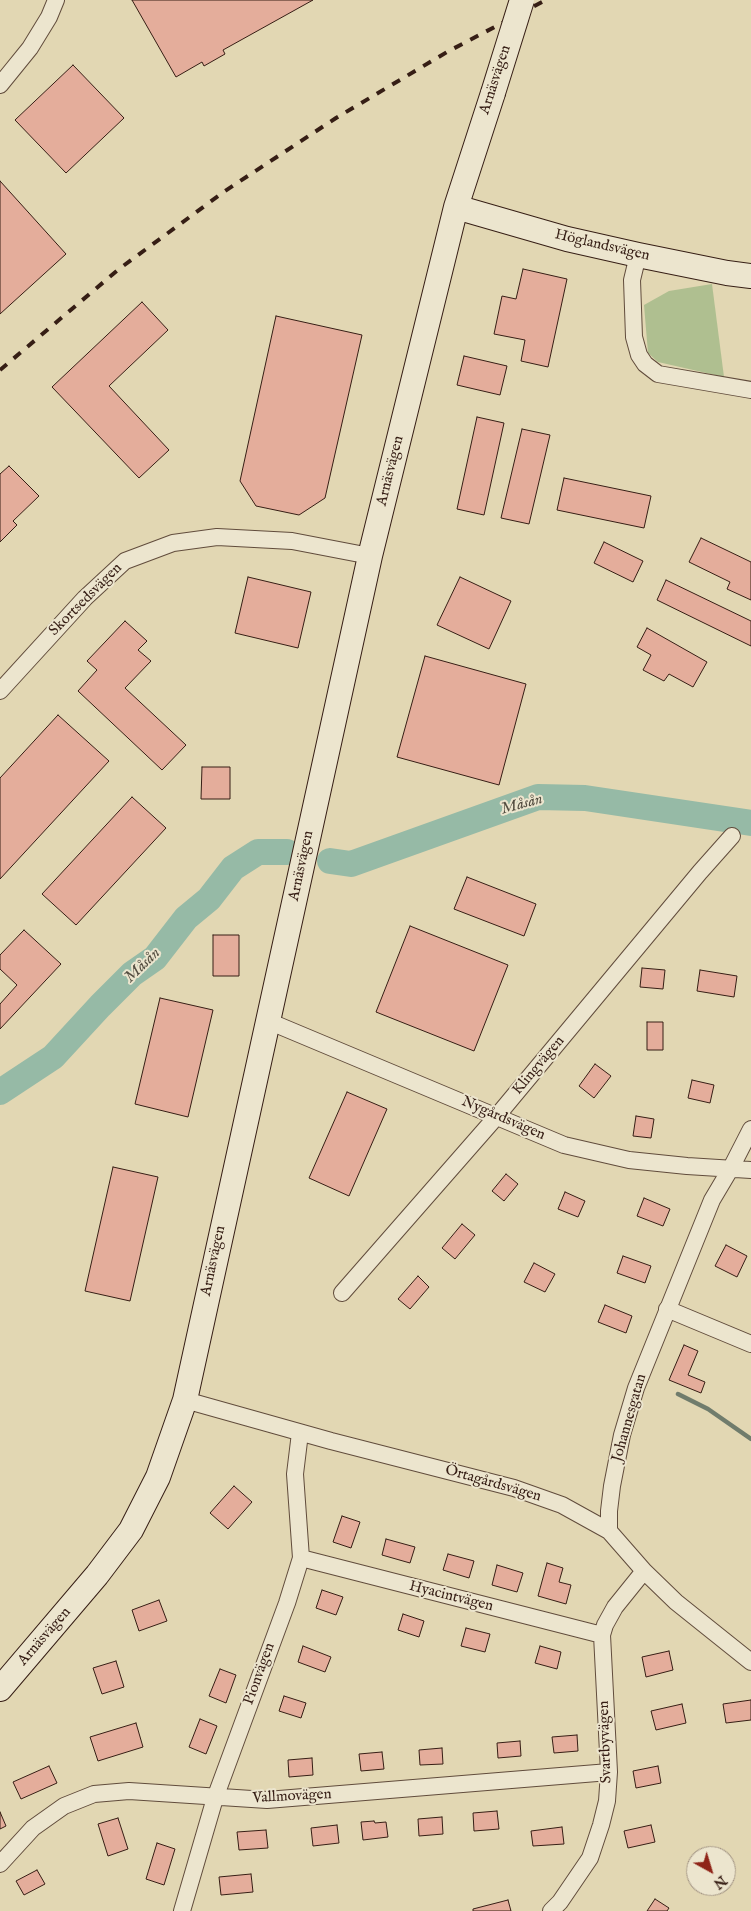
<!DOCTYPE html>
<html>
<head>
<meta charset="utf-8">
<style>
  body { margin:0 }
  #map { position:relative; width:751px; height:1911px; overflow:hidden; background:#e2d7b3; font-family:"IM FELL English",serif }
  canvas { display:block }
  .north { position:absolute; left:686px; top:1846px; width:50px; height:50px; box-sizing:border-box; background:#ece5ce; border:1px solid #a39584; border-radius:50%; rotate:141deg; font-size:14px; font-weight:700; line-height:20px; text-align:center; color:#361e15 }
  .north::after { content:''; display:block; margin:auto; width:18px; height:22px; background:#8f2418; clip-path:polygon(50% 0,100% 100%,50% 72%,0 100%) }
</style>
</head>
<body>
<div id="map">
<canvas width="751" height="1911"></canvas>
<div class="north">N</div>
</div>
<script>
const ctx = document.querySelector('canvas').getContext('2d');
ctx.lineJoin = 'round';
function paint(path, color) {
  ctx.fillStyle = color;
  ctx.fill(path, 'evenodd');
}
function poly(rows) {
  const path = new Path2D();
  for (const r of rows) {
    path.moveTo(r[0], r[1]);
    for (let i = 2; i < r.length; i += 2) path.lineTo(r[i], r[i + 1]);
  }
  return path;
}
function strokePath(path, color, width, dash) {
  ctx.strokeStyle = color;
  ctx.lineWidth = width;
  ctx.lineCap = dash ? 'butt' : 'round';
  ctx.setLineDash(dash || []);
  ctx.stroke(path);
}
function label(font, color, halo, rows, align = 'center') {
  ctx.font = font + ' "IM FELL English",serif';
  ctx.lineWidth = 4;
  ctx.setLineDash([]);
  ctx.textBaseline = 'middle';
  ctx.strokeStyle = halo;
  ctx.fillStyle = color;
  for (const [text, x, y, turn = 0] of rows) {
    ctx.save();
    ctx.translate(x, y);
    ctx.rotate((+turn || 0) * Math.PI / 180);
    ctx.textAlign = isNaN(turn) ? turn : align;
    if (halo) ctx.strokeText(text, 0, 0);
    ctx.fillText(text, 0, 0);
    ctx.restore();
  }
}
const green = poly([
  [712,284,724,377,658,362,648,353,644,305,669,291]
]);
const stream = poly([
  [678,1394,708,1409,751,1439]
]);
const river = poly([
  [330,861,351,864,538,797,585,798,751,823],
  [0,1092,53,1057,100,1006,132,974,155,958,186,918,209,899,233,868,258,852,287,852]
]);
const building = poly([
  [132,0,313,0,223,50,225,54,204,66,202,62,176,77,132,0],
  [73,65,124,118,66,173,15,120,73,65],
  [0,181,66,254,0,314,0,181],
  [523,269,567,279,548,367,521,361,525,340,494,334,502,296,516,299,523,269],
  [142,302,168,330,109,386,169,450,139,478,52,387,142,302],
  [276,316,362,335,325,498,299,515,256,506,240,481,276,316],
  [464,356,507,366,500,395,457,385,464,356],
  [477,417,504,423,484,515,457,509,477,417],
  [522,429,550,435,529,524,501,518,522,429],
  [9,466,39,496,13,521,17,525,0,542,0,474,9,466],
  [564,478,651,496,644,528,557,510,564,478],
  [701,538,751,562,751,600,727,589,730,582,689,562,701,538],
  [604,542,643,561,633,582,594,563,604,542],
  [248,577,311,592,298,648,235,633,248,577],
  [460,577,511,601,489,649,437,625,460,577],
  [666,580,751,621,751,646,657,600,666,580],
  [125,621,147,641,138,650,151,661,125,688,186,745,162,770,78,691,97,670,87,661,125,621],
  [647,628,707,662,693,687,669,674,664,681,643,670,651,655,637,647,647,628],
  [425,656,526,684,499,785,397,757,425,656],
  [58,715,109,761,0,879,0,778,58,715],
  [202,767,230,767,230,799,201,799,202,767],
  [132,797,166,828,76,925,42,894,132,797],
  [467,877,536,904,524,936,454,909,467,877],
  [410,926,508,965,474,1051,376,1012,410,926],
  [24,930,61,964,0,1029,0,1004,17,985,0,969,0,955,24,930],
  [213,935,239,935,239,976,213,976,213,935],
  [642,968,665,970,663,989,640,987,642,968],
  [700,970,737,976,734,997,697,991,700,970],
  [160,998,213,1010,188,1117,135,1104,160,998],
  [647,1022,663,1022,663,1050,647,1050,647,1022],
  [595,1064,611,1076,594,1098,579,1086,595,1064],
  [692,1080,714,1085,710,1103,688,1098,692,1080],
  [347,1092,387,1109,349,1196,309,1178,347,1092],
  [636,1116,654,1119,651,1138,633,1136,636,1116],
  [113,1167,158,1177,130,1301,85,1291,113,1167],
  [506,1174,518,1184,504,1201,492,1191,506,1174],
  [565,1192,585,1201,578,1217,558,1209,565,1192],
  [644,1198,670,1209,663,1226,637,1216,644,1198],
  [462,1224,475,1235,455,1259,442,1248,462,1224],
  [726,1245,747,1256,737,1277,715,1266,726,1245],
  [623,1256,651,1266,645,1283,617,1273,623,1256],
  [534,1263,555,1274,545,1292,524,1282,534,1263],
  [418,1276,429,1287,410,1309,398,1299,418,1276],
  [605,1305,632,1316,626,1333,598,1322,605,1305],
  [684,1345,698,1351,688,1375,705,1382,701,1393,669,1380,684,1345],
  [234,1486,252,1502,228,1529,210,1513,234,1486],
  [342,1516,360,1522,351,1548,333,1542,342,1516],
  [386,1539,415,1547,410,1563,382,1555,386,1539],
  [448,1554,474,1561,469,1578,443,1570,448,1554],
  [547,1563,563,1568,559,1582,571,1585,566,1604,538,1596,547,1563],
  [497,1565,523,1573,517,1592,492,1585,497,1565],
  [322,1590,343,1597,336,1615,316,1608,322,1590],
  [159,1600,167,1621,139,1631,132,1610,159,1600],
  [403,1614,424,1621,419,1637,398,1630,403,1614],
  [466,1628,490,1634,485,1652,461,1646,466,1628],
  [303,1646,331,1657,325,1672,298,1662,303,1646],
  [540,1646,561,1652,557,1669,535,1663,540,1646],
  [669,1651,673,1670,646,1677,642,1657,669,1651],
  [116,1661,124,1687,102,1694,93,1668,116,1661],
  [220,1669,236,1675,226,1703,209,1696,220,1669],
  [284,1696,306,1703,301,1718,279,1711,284,1696],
  [751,1700,751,1720,726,1723,723,1704,751,1700],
  [682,1704,686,1723,656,1730,651,1711,682,1704],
  [200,1719,217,1726,206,1754,189,1747,200,1719],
  [136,1723,143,1747,98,1761,90,1737,136,1723],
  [577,1735,578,1751,554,1753,552,1737,577,1735],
  [520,1741,521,1756,498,1758,497,1743,520,1741],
  [442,1748,443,1764,420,1765,419,1750,442,1748],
  [382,1752,384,1769,361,1771,359,1754,382,1752],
  [312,1758,313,1775,289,1777,288,1760,312,1758],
  [49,1766,57,1783,21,1799,13,1782,49,1766],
  [658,1766,661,1783,636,1788,633,1771,658,1766],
  [497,1811,499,1829,474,1831,473,1813,497,1811],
  [0,1812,6,1826,0,1829,0,1812],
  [442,1817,443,1834,419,1836,418,1819,442,1817],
  [118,1818,128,1849,108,1856,98,1824,118,1818],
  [374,1821,375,1823,386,1822,388,1837,363,1840,361,1822,374,1821],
  [337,1825,339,1843,313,1846,311,1828,337,1825],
  [651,1825,655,1842,628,1848,624,1831,651,1825],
  [562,1827,564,1844,533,1846,531,1831,562,1827],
  [266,1830,268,1848,239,1850,237,1832,266,1830],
  [157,1843,175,1849,164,1885,146,1879,157,1843],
  [37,1870,45,1884,24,1895,16,1881,37,1870],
  [251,1874,253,1892,221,1895,219,1877,251,1874],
  [655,1899,669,1908,667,1911,647,1911,655,1899],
  [508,1900,511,1911,473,1911,473,1909,508,1900]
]);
const street = poly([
  [0,85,30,48,49,17,56,0],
  [638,255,632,280,634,337,639,355,645,364,658,374,751,390],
  [0,691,85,598,125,561,173,543,217,537,292,541,370,556],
  [268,1021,564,1145,629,1160,687,1166,751,1170],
  [342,1293,497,1116,700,872,732,836],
  [667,1309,751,1344],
  [185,1400,331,1441,514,1488,562,1505,609,1531,644,1571,676,1602,751,1662],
  [609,1531,609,1511,612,1486,622,1435,636,1388,712,1200,731,1168,751,1129],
  [301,1558,602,1635],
  [0,1864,33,1828,64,1806,94,1794,129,1791,267,1800,609,1772],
  [182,1911,215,1798,287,1603,301,1558,295,1474,300,1433],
  [551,1911,560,1902,590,1858,601,1825,607,1801,609,1772,602,1635,605,1625,615,1607,644,1571]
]);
const secondary = poly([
  [456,207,567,239,638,255,727,273,751,276],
  [0,1689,97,1575,131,1530,158,1477,185,1400,370,556,456,207,493,93]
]);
const rail = poly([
  [0,370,119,269,225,191,336,118,447,52,546,0]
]);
const secondaryBridge = poly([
  [493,93,522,0]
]);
const streetNames = [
  ["Arnäsvägen",496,80,-72],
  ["Höglandsvägen",602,246,13],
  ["Arnäsvägen",391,471,-76],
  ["Skortsedsvägen",86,600,-45],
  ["Arnäsvägen",302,866,-78],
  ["Klingvägen",539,1066,-50],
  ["Nygårdsvägen",503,1119,23],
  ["Arnäsvägen",214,1261,-78],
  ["Johannesgatan",630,1418,-74],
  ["Örtagårdsvägen",493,1484,16],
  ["Hyacintvägen",451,1597,14],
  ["Arnäsvägen",45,1637,-49],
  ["Pionvägen",260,1674,-70],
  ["Svartbyvägen",606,1742,-92],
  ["Vallmovägen",292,1797,-3]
];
const waterNames = [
  ["Måsån",522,805,-15],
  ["Måsån",143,966,-44]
];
paint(green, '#afbf90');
strokePath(stream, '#707c6c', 4.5);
strokePath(river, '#96baa6', 26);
paint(building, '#e4ad9b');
strokePath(building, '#361e15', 1);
strokePath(street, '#614c3c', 18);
strokePath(secondary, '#361e15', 26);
strokePath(street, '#ece5ce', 16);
strokePath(secondary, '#ece5ce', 24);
strokePath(rail, '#361e15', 4, [9, 9]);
strokePath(secondaryBridge, '#361e15', 26, []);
strokePath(secondaryBridge, '#ece5ce', 24);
label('15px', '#361e15', '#ece5ce', streetNames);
label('italic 16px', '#534d40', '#ece5ce', waterNames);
</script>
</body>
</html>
